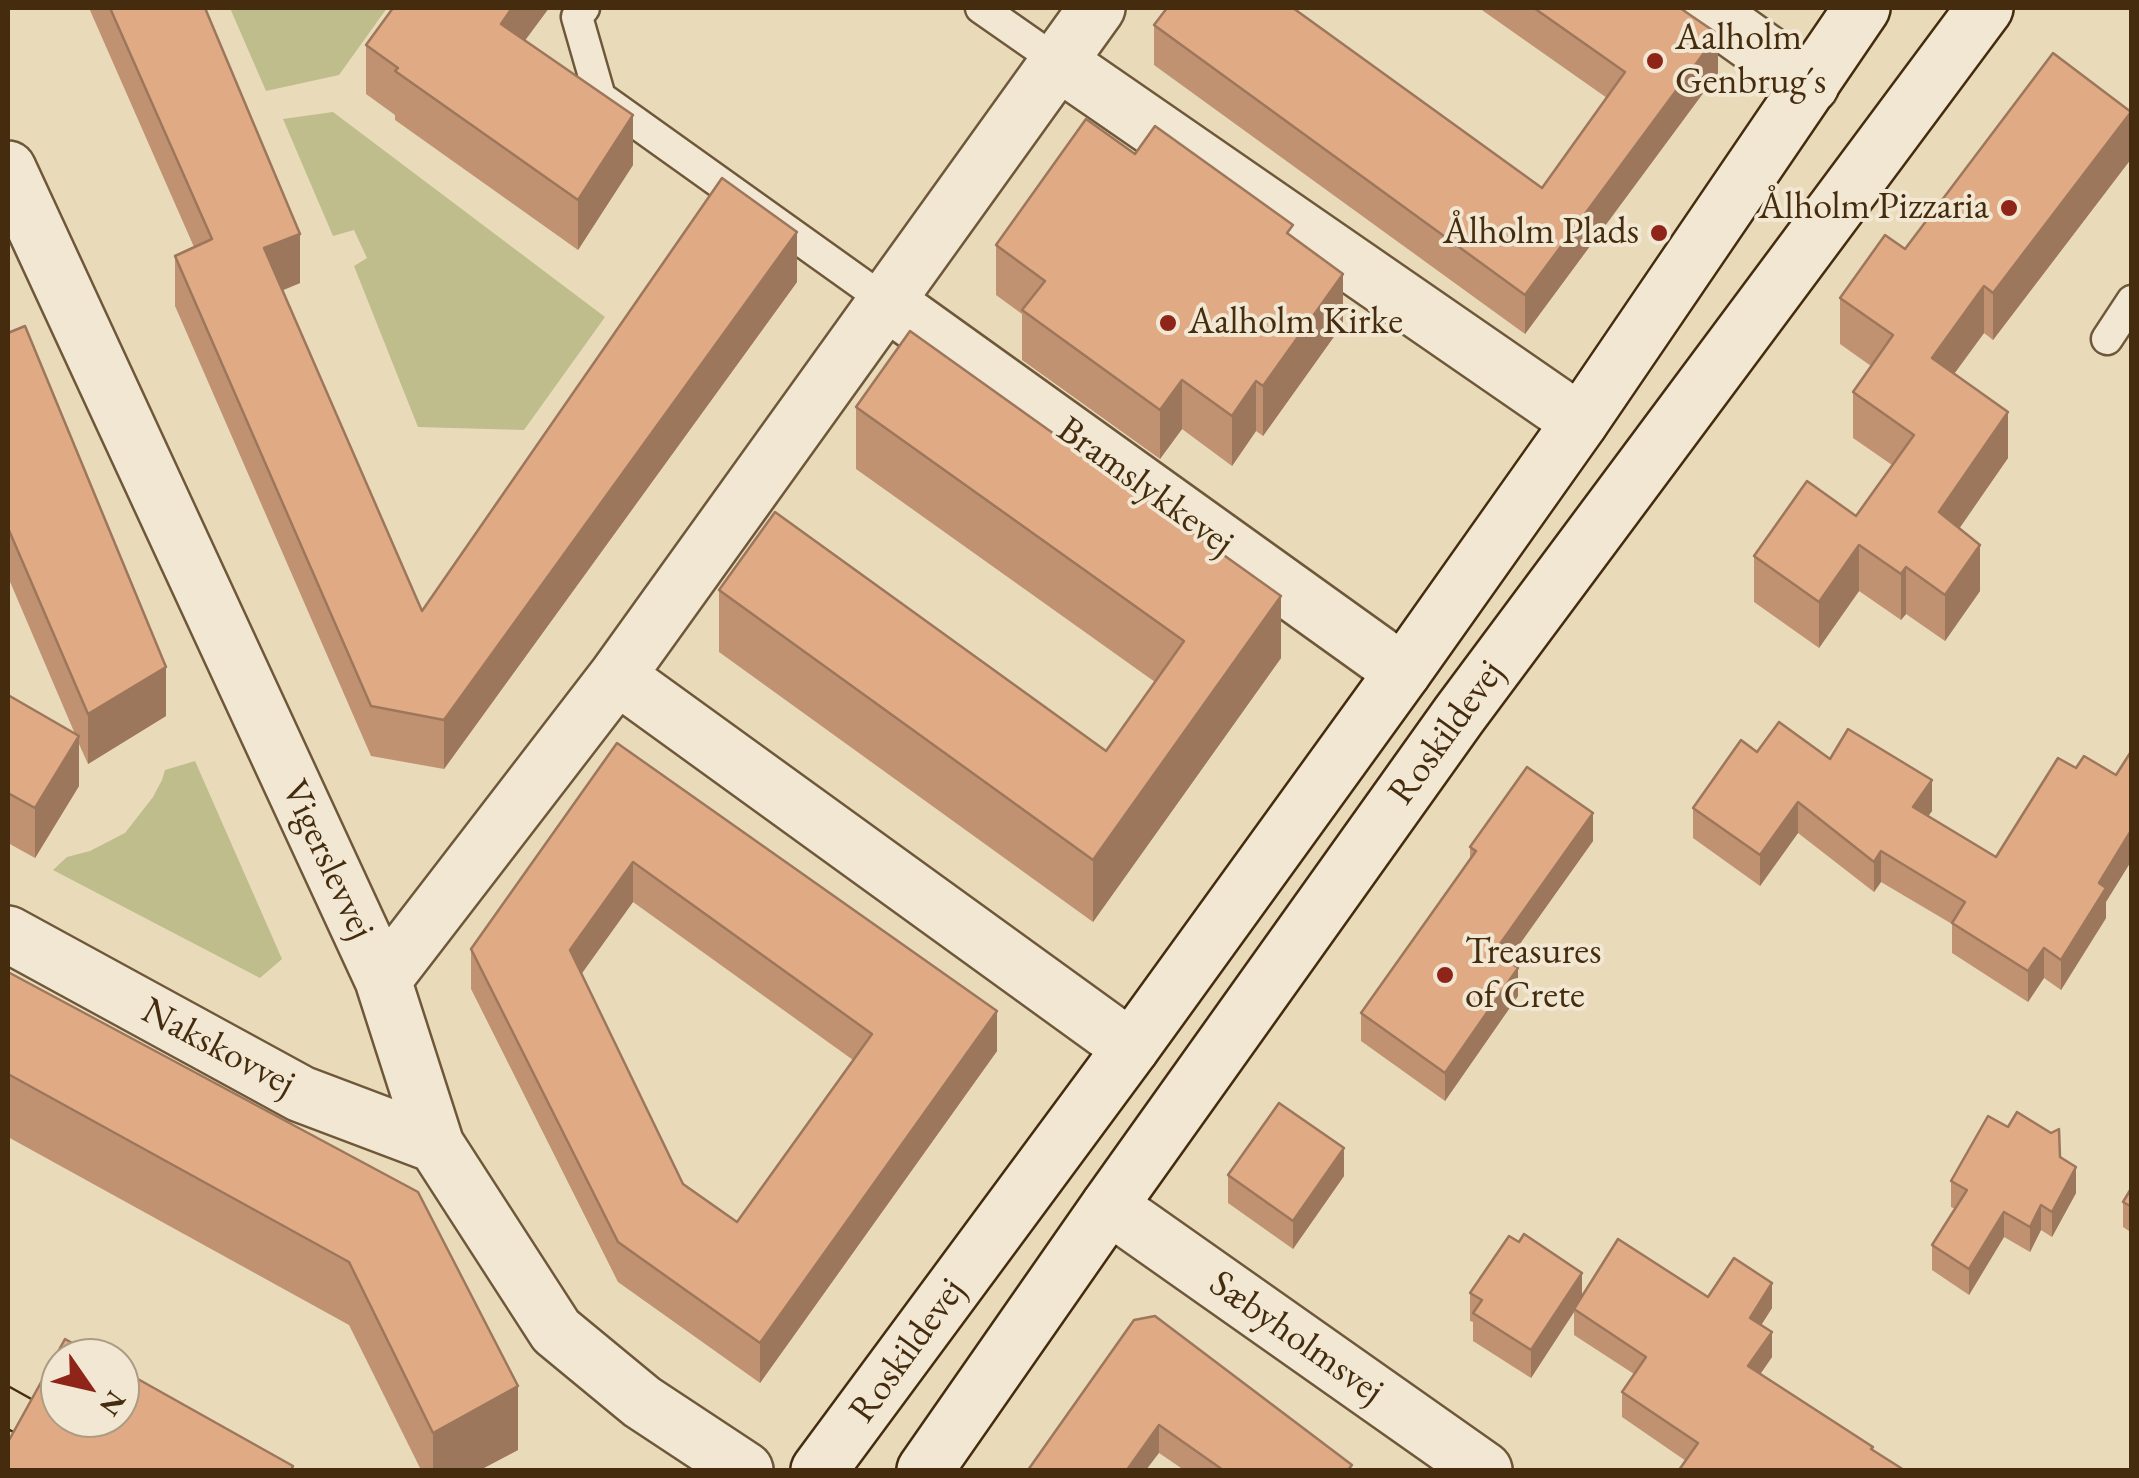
<!DOCTYPE html>
<html>
<head>
<meta charset="utf-8">
<style>
  body { margin:0 }
  #map { position:relative; width:2139px; height:1478px; overflow:hidden; background:#e9daba; font-family:"EB Garamond",serif }
  canvas { display:block }
  .frame { position:absolute; inset:0; border:10px solid #452c0e; pointer-events:none }
  .north { position:absolute; left:40px; top:1338px; width:100px; height:100px; box-sizing:border-box; background:#f1e7d2; border:2px solid #ac9c84; border-radius:50%; rotate:124deg; font-size:28px; font-weight:700; line-height:40px; text-align:center; color:#452c0e }
  .north::after { content:''; display:block; margin:auto; width:35px; height:45px; background:#8f2418; clip-path:polygon(50% 0,100% 100%,50% 72%,0 100%) }
</style>
</head>
<body>
<div id="map">
<canvas width="2139" height="1478"></canvas>
<div class="frame"></div>
<div class="north">N</div>
</div>
<script>
const ctx = document.querySelector('canvas').getContext('2d');
ctx.lineJoin = 'round';
function paint(path, color) {
  ctx.fillStyle = color;
  ctx.fill(path, 'evenodd');
}
function poly(rows) {
  const path = new Path2D();
  for (const r of rows) {
    path.moveTo(r[0], r[1]);
    for (let i = 2; i < r.length; i += 2) path.lineTo(r[i], r[i + 1]);
  }
  return path;
}
function strokePath(path, color, width, dash) {
  ctx.strokeStyle = color;
  ctx.lineWidth = width;
  ctx.lineCap = dash ? 'butt' : 'round';
  ctx.setLineDash(dash || []);
  ctx.stroke(path);
}
function label(font, color, halo, rows, align = 'center') {
  ctx.font = font + ' "EB Garamond",serif';
  ctx.lineWidth = 8;
  ctx.setLineDash([]);
  ctx.textBaseline = 'middle';
  ctx.strokeStyle = halo;
  ctx.fillStyle = color;
  for (const [text, x, y, turn = 0] of rows) {
    ctx.save();
    ctx.translate(x, y);
    ctx.rotate((+turn || 0) * Math.PI / 180);
    ctx.textAlign = isNaN(turn) ? turn : align;
    if (halo) ctx.strokeText(text, 0, 0);
    ctx.fillText(text, 0, 0);
    ctx.restore();
  }
}
const green = poly([
  [230,8,387,8,339,75,266,91],
  [333,112,605,317,524,430,418,427,354,266,367,258,354,230,333,236,283,119],
  [195,761,282,959,260,978,53,870,67,857,90,851,125,833,153,797,162,780,165,770]
]);
const lane = poly([
  [584,8,577,17,600,97,887,302],
  [981,8,1057,61],
  [2107,339,2132,301]
]);
const street = poly([
  [1703,8,1811,85],
  [1057,61,1580,422],
  [8,169,383,980,436,1145,556,1331,642,1402,745,1470],
  [887,302,1403,672],
  [617,676,1131,1048],
  [8,934,301,1094,436,1145],
  [383,980,617,676,1097,8],
  [1109,1206,1484,1470]
]);
const secondary = poly([
  [819,1470,1131,1048,1403,672,1580,422,1862,8],
  [925,1470,1109,1206,1459,715,1985,8]
]);
const tram = poly([
  [8,1386,60,1415],
  [8,1429,81,1470]
]);
const wall = poly([
  [89,8,205,8,300,283,283,290,422,611,797,282,444,769,371,756,175,306,175,256,194,247],
  [393,8,549,8,525,40,633,165,578,250,395,120,395,115,366,94,366,45],
  [1479,8,1680,8,1718,73,1525,334,1154,65,1154,25,1542,188,1607,98],
  [1135,154,1293,237,1343,324,1263,436,1256,431,1232,466,1182,429,1160,459,1022,360,1022,314,996,295,996,245],
  [2131,159,1993,340,1984,333,1954,374,2008,458,1959,528,1980,591,1945,641,1906,614,1901,620,1859,591,1819,648,1754,602,1754,556,1856,516,1892,465,1853,438,1853,392,1871,366,1840,344,1840,298],
  [8,333,166,716,88,764,79,744,79,786,35,858,8,843,8,695,75,734,8,577],
  [856,407,1281,658,1093,922,719,652,719,590,1106,751,1155,682,856,469],
  [617,743,997,1051,760,1383,618,1282,471,989,471,949],
  [633,902,853,1060,737,1222,683,1184,581,974],
  [1757,752,1830,759,1932,811,1928,816,1996,857,2106,902,2106,918,2061,990,2044,978,2028,1002,1952,953,1952,924,1881,882,1874,892,1798,833,1760,886,1693,838,1693,808],
  [1593,841,1508,960,1518,996,1445,1101,1361,1041,1361,1013,1470,858,1470,847],
  [8,972,418,1192,518,1450,480,1470,421,1470,349,1325,8,1137],
  [2060,1157,2076,1193,2052,1237,2041,1230,2030,1252,2004,1237,1969,1295,1932,1270,1932,1245,1955,1209,1951,1207,1951,1181],
  [1228,1175,1344,1176,1293,1249,1228,1203],
  [2123,1202,2132,1207,2132,1233,2123,1227],
  [1470,1293,1582,1297,1708,1297,1772,1308,1761,1325,1772,1357,1760,1374,1686,1461,1622,1417,1622,1392,1634,1374,1574,1335,1574,1312,1531,1378,1473,1341,1473,1322,1470,1321],
  [1134,1320,1352,1470,1184,1470,1159,1453]
]);
const shadedWall = poly([
  [512,8,549,8,501,73,501,24],
  [1718,34,1718,73,1525,334,1525,295],
  [2131,112,2131,159,1993,340,1993,293],
  [633,115,633,165,578,250,578,200],
  [797,232,797,282,444,769,444,720],
  [300,234,300,283,264,298,264,248],
  [1343,274,1343,324,1263,436,1263,386],
  [1984,286,1984,333,1932,404,1932,358],
  [1182,380,1182,429,1160,459,1160,410],
  [1256,381,1256,431,1232,466,1232,416],
  [2008,412,2008,458,1939,558,1939,512],
  [1859,545,1859,591,1819,648,1819,602],
  [1980,545,1980,591,1945,641,1945,595],
  [1906,567,1906,614,1901,620,1901,574],
  [1281,596,1281,658,1093,922,1093,860],
  [166,667,166,716,88,764,88,714],
  [79,736,79,786,35,858,35,808],
  [1932,780,1932,811,1913,837,1913,807],
  [1798,802,1798,833,1760,886,1760,855],
  [1593,813,1593,841,1495,979,1495,951],
  [2132,829,2132,860,2106,902,2106,918,2061,990,2061,960,2099,883],
  [1881,851,1881,882,1874,892,1874,862],
  [633,862,633,902,570,990,570,950],
  [2044,948,2044,978,2028,1002,2028,971],
  [1518,968,1518,996,1445,1101,1445,1073],
  [997,1011,997,1051,760,1383,760,1343],
  [1344,1148,1344,1176,1293,1249,1293,1221],
  [2076,1167,2076,1193,2052,1237,2052,1212],
  [2041,1205,2041,1230,2030,1252,2030,1227],
  [2004,1212,2004,1237,1969,1295,1969,1269],
  [1582,1273,1582,1301,1574,1309,1574,1312,1531,1378,1531,1350],
  [1772,1283,1772,1308,1750,1343,1750,1318],
  [1772,1332,1772,1357,1748,1392,1748,1366],
  [518,1386,518,1450,480,1470,433,1470,433,1433],
  [1159,1425,1159,1453,1146,1470,1127,1470]
]);
const building = poly([
  [110,8,205,8,300,234,264,248,422,611,722,178,797,232,444,720,371,706,175,256,212,239,110,8],
  [393,8,512,8,501,24,633,115,578,200,395,71,398,68,366,45,393,8],
  [1167,8,1293,8,1542,188,1625,72,1534,8,1680,8,1718,34,1525,295,1154,25,1167,8],
  [2053,53,2131,112,1993,293,1984,286,1932,358,2008,412,1939,512,1980,545,1945,595,1906,567,1901,574,1859,545,1819,602,1754,556,1807,481,1856,516,1914,435,1853,392,1893,335,1840,298,1885,235,1905,249,2053,53],
  [1086,119,1135,154,1155,126,1293,225,1287,233,1343,274,1263,386,1256,381,1232,416,1182,380,1160,410,1022,310,1045,281,996,245,1086,119],
  [25,326,166,667,88,714,8,528,8,333,25,326],
  [910,331,1281,596,1093,860,719,590,775,512,1106,751,1184,641,856,407,910,331],
  [8,695,79,736,35,808,8,793,8,695],
  [1779,722,1830,759,1848,729,1932,780,1913,807,1996,857,2058,758,2076,768,2084,756,2116,775,2132,750,2132,829,2099,883,2106,888,2061,960,2044,948,2028,971,1952,923,1965,902,1881,851,1874,862,1798,802,1760,855,1693,808,1741,740,1757,752,1779,722],
  [617,743,997,1011,760,1343,618,1242,471,949,617,743],
  [633,862,872,1034,737,1222,683,1184,570,950,633,862],
  [1527,767,1593,813,1495,951,1518,968,1445,1073,1361,1013,1476,851,1470,847,1527,767],
  [8,972,418,1192,518,1386,433,1433,349,1262,8,1074,8,972],
  [1279,1103,1344,1148,1293,1221,1228,1175,1279,1103],
  [2017,1112,2051,1133,2059,1129,2060,1157,2076,1167,2052,1212,2041,1205,2030,1227,2004,1212,1969,1269,1932,1245,1967,1190,1951,1181,1988,1116,2008,1127,2017,1112],
  [2132,1187,2132,1207,2123,1202,2132,1187],
  [1524,1234,1582,1273,1531,1350,1473,1313,1482,1300,1470,1293,1509,1236,1519,1242,1524,1234],
  [1618,1239,1708,1297,1734,1258,1772,1283,1750,1318,1772,1332,1748,1366,1873,1447,1871,1449,1904,1470,1679,1470,1698,1443,1622,1392,1646,1357,1574,1309,1618,1239],
  [1155,1316,1352,1465,1348,1470,1223,1470,1159,1425,1127,1470,1028,1470,1134,1320,1155,1316],
  [65,1339,99,1358,60,1358,60,1418,120,1418,120,1369,293,1466,291,1470,8,1470,8,1442,65,1339]
]);
const markers = [
  [1655,61,10,"#8f2418"],
  [2009,208,10,"#8f2418"],
  [1659,233,10,"#8f2418"],
  [1168,323,10,"#8f2418"],
  [1445,975,10,"#8f2418"]
];
const poiNames = [
  ["Aalholm",1675,39],
  ["Genbrug´s",1675,83],
  ["Ålholm Pizzaria",1989,208,"right"],
  ["Ålholm Plads",1639,233,"right"],
  ["Aalholm Kirke",1188,323],
  ["Treasures",1465,953],
  ["of Crete",1465,997]
];
const streetNames = [
  ["Bramslykkevej",1145,487,36],
  ["Roskildevej",1447,733,-54],
  ["Vigerslevvej",327,860,65],
  ["Nakskovvej",218,1048,28],
  ["Sæbyholmsvej",1296,1338,35],
  ["Roskildevej",908,1351,-54]
];
paint(green, '#bebd8b');
strokePath(lane, '#6e5839', 35);
strokePath(street, '#6e5839', 60);
strokePath(secondary, '#452c0e', 60);
strokePath(lane, '#f1e7d2', 30);
strokePath(street, '#f1e7d2', 55);
strokePath(secondary, '#f1e7d2', 55);
strokePath(tram, '#452c0e', 2.5);
paint(wall, '#c19272');
paint(shadedWall, '#9d775c');
paint(building, '#e0aa84');
strokePath(building, '#9d775c', 2.5);
for (const [x, y, r, color] of markers) {
  const dot = new Path2D();
  dot.arc(x, y, r, 0, 2 * Math.PI);
  ctx.fillStyle = color;
  ctx.fill(dot);
  strokePath(dot, '#f1e7d2', 4);
}
label('38px', '#452c0e', '#f1e7d2', poiNames, 'left');
label('38px', '#452c0e', '#f1e7d2', streetNames);
</script>
</body>
</html>
